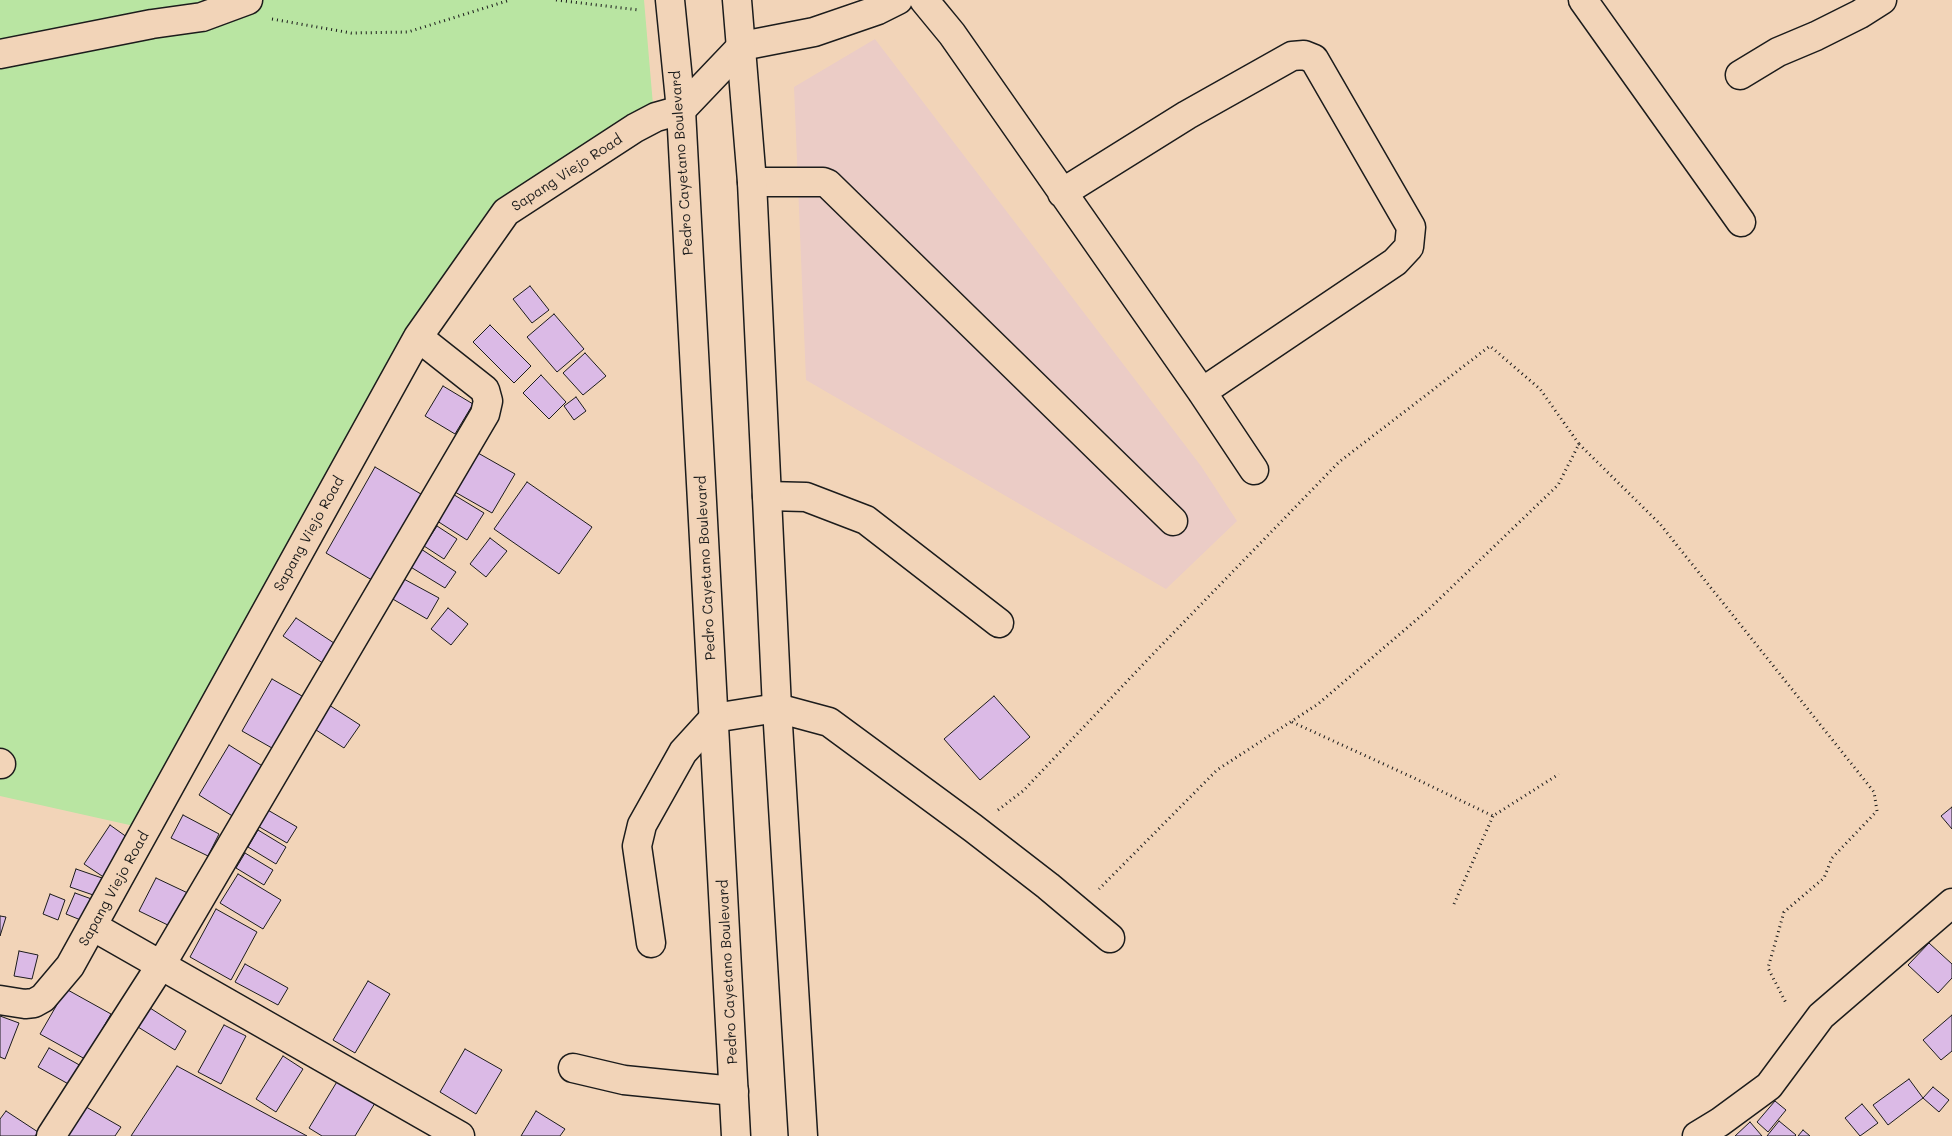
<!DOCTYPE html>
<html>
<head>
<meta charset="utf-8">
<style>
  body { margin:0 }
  canvas { display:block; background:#f2d4b8 }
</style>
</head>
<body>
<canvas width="1952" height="1136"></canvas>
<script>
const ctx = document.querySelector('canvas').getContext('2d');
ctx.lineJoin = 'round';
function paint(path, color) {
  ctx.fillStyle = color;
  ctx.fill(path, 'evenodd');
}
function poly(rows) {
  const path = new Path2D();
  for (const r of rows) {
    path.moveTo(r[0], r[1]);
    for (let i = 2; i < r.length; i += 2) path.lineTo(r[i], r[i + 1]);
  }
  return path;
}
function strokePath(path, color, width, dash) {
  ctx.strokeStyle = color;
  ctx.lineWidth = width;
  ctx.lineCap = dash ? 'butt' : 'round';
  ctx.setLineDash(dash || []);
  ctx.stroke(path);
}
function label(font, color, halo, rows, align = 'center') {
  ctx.font = font + ' Mali,sans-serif';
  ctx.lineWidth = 4;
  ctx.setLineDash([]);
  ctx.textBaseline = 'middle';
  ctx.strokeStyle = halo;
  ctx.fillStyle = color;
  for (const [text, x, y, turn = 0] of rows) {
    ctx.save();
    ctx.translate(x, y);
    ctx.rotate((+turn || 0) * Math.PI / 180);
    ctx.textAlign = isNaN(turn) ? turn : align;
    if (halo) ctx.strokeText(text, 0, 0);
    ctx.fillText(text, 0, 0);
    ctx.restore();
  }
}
const built = poly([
  [875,39,1201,466,1237,521,1166,589,806,380,794,87]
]);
const green = poly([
  [0,0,644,0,653,105,486,213,372,398,134,826,0,796]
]);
const building = poly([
  [530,286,549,310,532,323,513,299,530,286],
  [554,314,584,349,557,372,527,337,554,314],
  [490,325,531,366,514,383,473,342,490,325],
  [585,353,606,376,583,395,563,373,585,353],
  [541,375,566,402,549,419,523,393,541,375],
  [443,386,473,404,455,434,425,416,443,386],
  [576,397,586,411,574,420,564,406,576,397],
  [478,453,515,474,492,513,455,492,478,453],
  [375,467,426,497,377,583,326,553,375,467],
  [527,482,592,527,559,574,494,529,527,482],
  [451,493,484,513,467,540,434,519,451,493],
  [437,526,457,539,444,559,424,546,437,526],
  [490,538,507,551,486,577,470,564,490,538],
  [421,549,456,572,445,588,409,566,421,549],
  [402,578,439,598,427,619,391,598,402,578],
  [448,608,468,624,451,645,431,629,448,608],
  [296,618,340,647,327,666,283,636,296,618],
  [272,679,309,700,279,752,242,731,272,679],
  [994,696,1030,737,980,780,944,739,994,696],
  [329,705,360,725,344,748,313,728,329,705],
  [229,745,264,767,234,817,199,795,229,745],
  [1952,807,1952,829,1941,816,1952,807],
  [266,809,297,827,287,843,256,825,266,809],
  [183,815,219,834,208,856,171,838,183,815],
  [110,825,131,840,105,878,84,864,110,825],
  [258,830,286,847,276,864,248,847,258,830],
  [245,853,273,870,264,885,236,868,245,853],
  [76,869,105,879,99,897,70,887,76,869],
  [238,874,281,900,263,929,220,903,238,874],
  [156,878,192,895,176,929,139,911,156,878],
  [75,893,97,901,88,923,66,914,75,893],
  [50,894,65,900,58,920,43,914,50,894],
  [216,909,257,932,231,980,190,957,216,909],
  [0,916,6,917,0,936,0,916],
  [1929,943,1952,964,1952,978,1938,993,1908,965,1929,943],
  [19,951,38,955,32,979,14,976,19,951],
  [245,964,288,988,278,1005,235,982,245,964],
  [368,981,390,994,355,1053,333,1040,368,981],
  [66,989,111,1014,85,1059,40,1034,66,989],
  [150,1008,186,1031,175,1050,138,1027,150,1008],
  [1952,1015,1952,1051,1941,1060,1923,1040,1952,1015],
  [0,1016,19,1023,5,1059,0,1057,0,1016],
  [224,1025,246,1036,221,1084,198,1072,224,1025],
  [49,1048,83,1067,72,1086,38,1067,49,1048],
  [465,1049,502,1070,476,1114,440,1092,465,1049],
  [283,1056,303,1069,276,1112,256,1099,283,1056],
  [177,1066,307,1136,131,1136,177,1066],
  [1909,1079,1923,1098,1888,1125,1873,1105,1909,1079],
  [338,1080,375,1103,355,1136,322,1136,309,1128,338,1080],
  [1933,1087,1949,1100,1939,1112,1923,1098,1933,1087],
  [1775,1101,1786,1110,1768,1132,1757,1122,1775,1101],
  [81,1104,121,1127,115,1136,62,1136,81,1104],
  [1862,1104,1878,1123,1860,1136,1845,1118,1862,1104],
  [6,1111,38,1132,35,1136,0,1136,0,1119,6,1111],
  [536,1111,565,1129,560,1136,521,1136,536,1111],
  [1779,1121,1796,1135,1795,1136,1767,1136,1779,1121],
  [1750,1122,1762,1136,1735,1136,1750,1122],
  [1803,1130,1810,1136,1798,1136,1803,1130]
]);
const path = poly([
  [556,0,639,10],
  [272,19,351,33,408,32,510,0],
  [1579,444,1660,524,1874,792,1877,811,1832,858,1824,878,1784,912,1768,968,1786,1003],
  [1292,722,1414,778,1493,816,1559,774],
  [998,810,1023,791,1151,656,1339,462,1490,346,1540,389,1579,444,1558,485,1429,609,1318,704,1217,770,1099,889],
  [1454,904,1493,816]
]);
const minor = poly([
  [924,0,952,34,1202,392,1254,470],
  [1583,0,1741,222],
  [0,54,152,24,202,17,248,0],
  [1740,75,1778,52,1816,36,1860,14,1882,0],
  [752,182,823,182,828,184,1173,521],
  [1062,193,1187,115,1292,56,1304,55,1314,59,1411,227,1409,247,1395,262,1202,392],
  [767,496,806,497,866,520,999,623],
  [0,763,1,764],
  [94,927,460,1136],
  [651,943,637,846,642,825,683,752,714,718,777,708,829,722,973,828,1048,886,1110,938],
  [0,1000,25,1004,34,1003,43,998,70,966,418,337,506,212,635,128,656,117,681,110,742,46,814,32,878,10,898,0],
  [573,1068,624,1080,734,1091],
  [51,1136,161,965,485,414,488,401,485,390,418,337],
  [1697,1136,1720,1122,1769,1086,1821,1016,1952,903]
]);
const major = poly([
  [670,0,681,110,736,1136],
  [737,0,752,182,777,708,803,1136]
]);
const streetNames = [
  ["Pedro Cayetano Boulevard",682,163,-94],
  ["Sapang Viejo Road",567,173,-33],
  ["Sapang Viejo Road",309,534,-61],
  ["Pedro Cayetano Boulevard",706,568,-93],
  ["Sapang Viejo Road",114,889,-61],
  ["Pedro Cayetano Boulevard",728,972,-93]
];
paint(built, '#ebccc6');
paint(green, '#b9e5a2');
paint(building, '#dbbae6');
strokePath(building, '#1c1c1c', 1);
strokePath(minor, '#1c1c1c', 31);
strokePath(major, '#1c1c1c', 31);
strokePath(path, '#1c1c1c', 3, [1, 4]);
strokePath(minor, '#f2d4b8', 28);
strokePath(major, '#f2d4b8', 28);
label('14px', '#1c1c1c', '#f2d4b8', streetNames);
</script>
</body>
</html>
